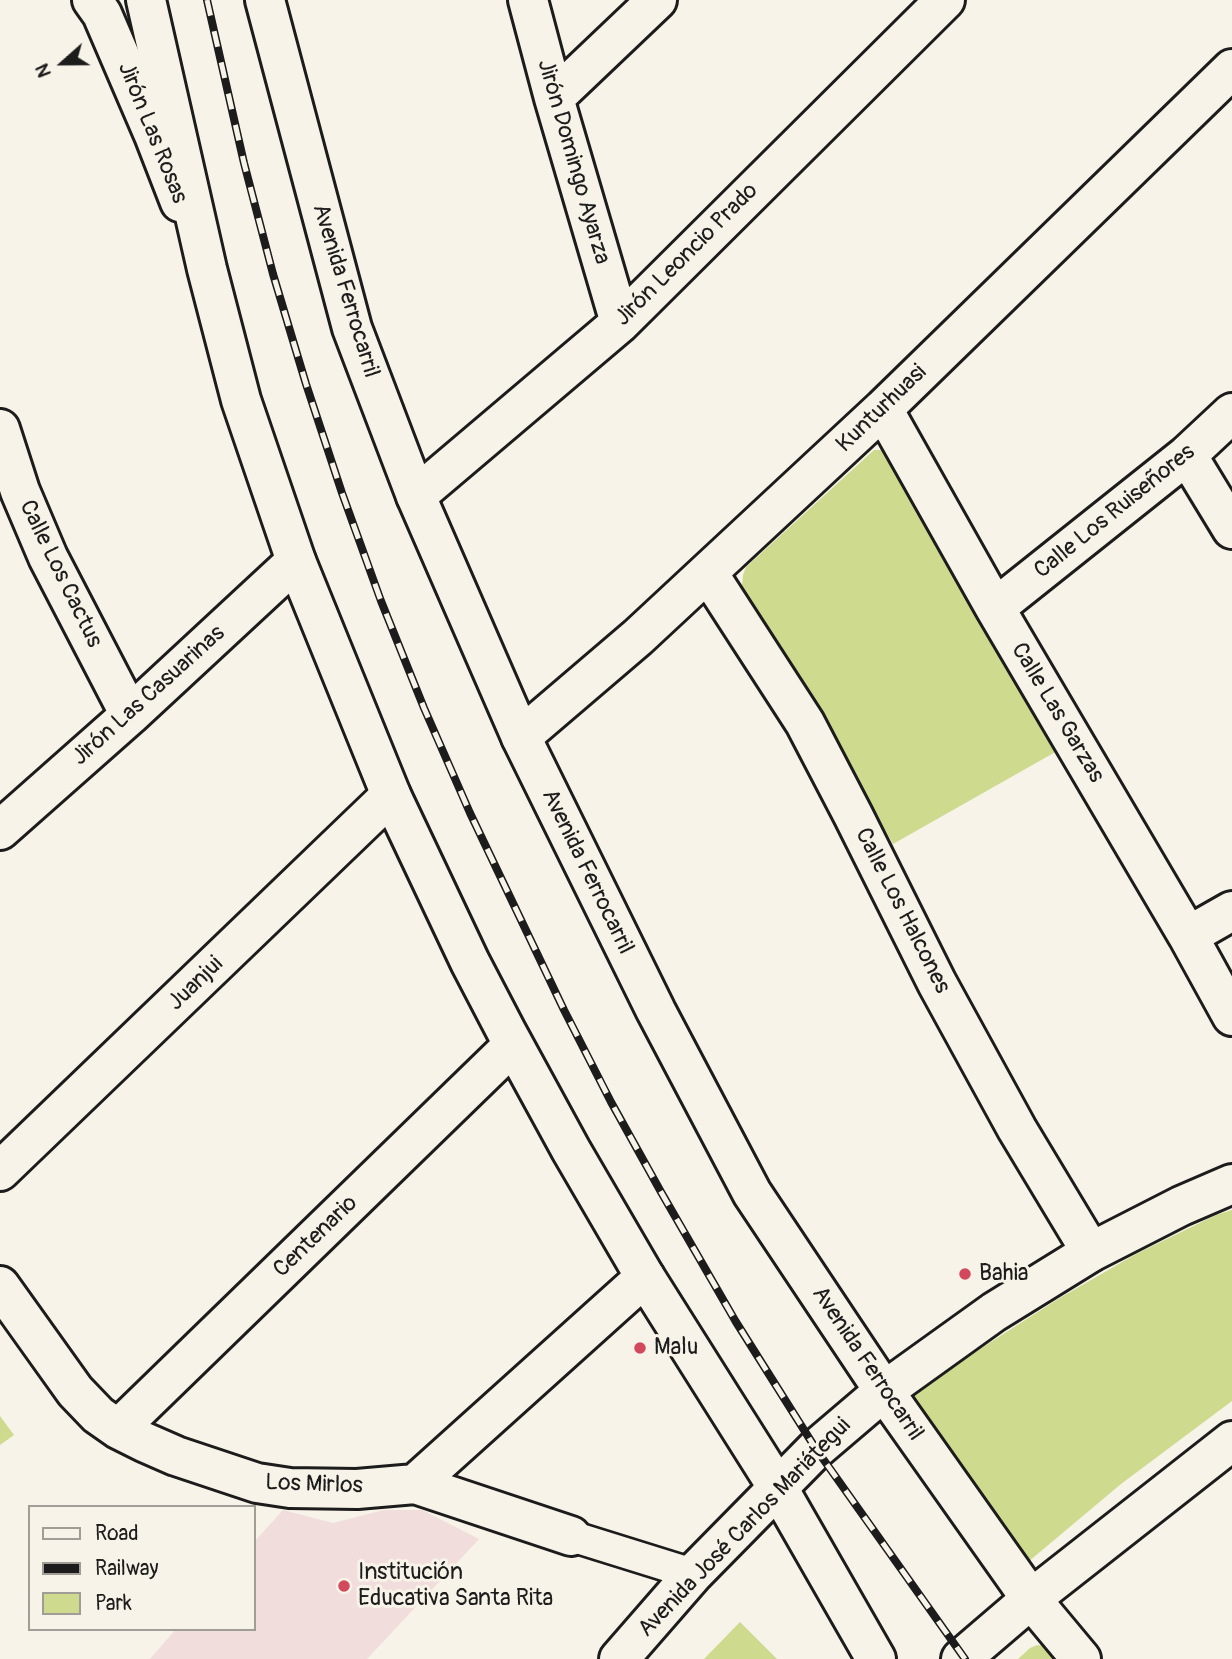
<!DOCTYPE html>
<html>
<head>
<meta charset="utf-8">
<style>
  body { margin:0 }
  #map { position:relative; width:1232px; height:1659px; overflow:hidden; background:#f7f3e8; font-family:Pangolin,sans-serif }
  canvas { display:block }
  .legend { position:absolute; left:28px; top:1505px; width:228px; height:126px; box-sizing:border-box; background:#f7f3e8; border:2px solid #9f9d96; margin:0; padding:9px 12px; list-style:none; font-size:21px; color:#1c1c1c }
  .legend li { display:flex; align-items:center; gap:14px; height:35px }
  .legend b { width:35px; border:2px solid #9f9d96 }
  .north { position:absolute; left:28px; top:28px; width:70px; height:70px; -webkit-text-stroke:5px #f7f3e8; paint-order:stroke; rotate:249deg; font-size:19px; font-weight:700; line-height:28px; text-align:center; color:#1c1c1c }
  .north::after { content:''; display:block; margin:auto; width:24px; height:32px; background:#1c1c1c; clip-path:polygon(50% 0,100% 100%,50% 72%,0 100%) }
</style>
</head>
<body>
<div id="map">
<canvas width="1232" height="1659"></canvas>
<ul class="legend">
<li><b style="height:9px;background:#f7f3e8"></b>Road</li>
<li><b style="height:9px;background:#1c1c1c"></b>Railway</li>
<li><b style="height:19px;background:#cedb8e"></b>Park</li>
</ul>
<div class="north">N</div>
</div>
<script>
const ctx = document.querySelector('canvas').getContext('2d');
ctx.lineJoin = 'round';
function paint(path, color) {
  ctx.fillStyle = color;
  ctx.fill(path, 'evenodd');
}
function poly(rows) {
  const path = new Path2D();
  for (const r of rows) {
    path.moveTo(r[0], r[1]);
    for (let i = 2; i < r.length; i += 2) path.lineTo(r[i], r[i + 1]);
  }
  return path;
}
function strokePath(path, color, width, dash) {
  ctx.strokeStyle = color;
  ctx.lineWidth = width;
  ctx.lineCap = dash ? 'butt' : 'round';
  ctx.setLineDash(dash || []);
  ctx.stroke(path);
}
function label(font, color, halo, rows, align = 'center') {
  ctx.font = font + ' Pangolin,sans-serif';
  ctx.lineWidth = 6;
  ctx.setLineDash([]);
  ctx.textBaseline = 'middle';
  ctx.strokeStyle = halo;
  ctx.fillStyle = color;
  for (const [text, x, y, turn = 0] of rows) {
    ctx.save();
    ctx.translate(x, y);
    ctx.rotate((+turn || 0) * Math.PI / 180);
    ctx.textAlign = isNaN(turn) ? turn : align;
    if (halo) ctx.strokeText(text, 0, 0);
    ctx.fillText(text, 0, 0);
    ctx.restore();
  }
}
const built = poly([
  [283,1510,333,1523,384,1510,422,1510,479,1539,367,1659,150,1659,176,1629,254,1629,254,1542]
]);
const green = poly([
  [874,450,882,450,890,453,1059,750,893,844,785,652,747,597,742,586,743,575,746,567],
  [1232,1210,1232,1401,1121,1484,1028,1562,911,1397,983,1347,1058,1299,1136,1254,1216,1215],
  [0,1416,14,1435,0,1445],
  [740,1622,777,1659,704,1659],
  [1037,1645,1044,1646,1055,1659,1018,1659,1030,1648]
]);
const pedestrian = poly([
  [571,1536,693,1574]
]);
const minor = poly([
  [92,0,102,14,154,135,180,202],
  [528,0,554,98,620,323],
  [554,98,657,0],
  [883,409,995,608,1188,936,1232,1016],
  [0,429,20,491,48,557,130,715],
  [1187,455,1232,529],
  [416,496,620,323,945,0],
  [708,573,805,723,853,815,937,983,1017,1129,1091,1252],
  [995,608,1187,455,1232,413],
  [521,737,638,637,883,409,1232,69],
  [0,830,130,715,296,561],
  [1188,936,1232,911],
  [0,1171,391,795],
  [0,1286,75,1391,98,1415,118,1429,144,1442,176,1456,257,1483,290,1488,357,1489,415,1484,571,1536],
  [118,1429,513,1045],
  [415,1484,645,1277]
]);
const tertiary = poly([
  [1031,1599,1081,1659]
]);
const secondary = poly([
  [146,0,207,269,241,400,296,561,391,795,470,962,506,1031,571,1150,645,1277,778,1488,876,1659],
  [265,0,352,328,416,496,521,737,656,1011,752,1193,884,1391,1031,1599]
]);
const primary = poly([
  [619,1659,693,1574,816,1449,884,1391,994,1312,1091,1252,1181,1206,1232,1184],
  [961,1659,1031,1599,1232,1441]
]);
const rail = poly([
  [207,0,244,163,273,274,306,384,342,493,381,601,424,708,470,813,564,1010,611,1102,661,1192,736,1322,816,1449,965,1659]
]);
const markers = [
  [965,1274,7,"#d1495b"],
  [640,1348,7,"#d1495b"],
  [344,1586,7,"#d1495b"]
];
const streetNames = [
  ["Jirón Las Rosas",152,133,68],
  ["Jirón Domingo Ayarza",573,162,74],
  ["Jirón Leoncio Prado",687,255,-45],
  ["Avenida Ferrocarril",345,291,73],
  ["Kunturhuasi",882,409,-44],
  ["Calle Los Ruiseñores",1115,512,-39],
  ["Calle Los Cactus",60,574,64],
  ["Jirón Las Casuarinas",149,696,-42],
  ["Calle Las Garzas",1057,713,59],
  ["Avenida Ferrocarril",587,872,64],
  ["Calle Los Halcones",902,911,63],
  ["Juanjui",196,984,-44],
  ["Centenario",316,1237,-44],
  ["Avenida Ferrocarril",867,1364,56],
  ["Los Mirlos",314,1485,2],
  ["Avenida José Carlos Mariátegui",745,1528,-46]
];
const poiNames = [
  ["Bahia",979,1274],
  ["Malu",654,1348],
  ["Institución",358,1573],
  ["Educativa Santa Rita",358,1599]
];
paint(built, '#f1dddc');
paint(green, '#cedb8e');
strokePath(pedestrian, '#1c1c1c', 35);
strokePath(minor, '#1c1c1c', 44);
strokePath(tertiary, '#1c1c1c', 44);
strokePath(secondary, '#1c1c1c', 44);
strokePath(primary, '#1c1c1c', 44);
strokePath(pedestrian, '#f7f3e8', 30);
strokePath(minor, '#f7f3e8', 38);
strokePath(tertiary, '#f7f3e8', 38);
strokePath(secondary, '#f7f3e8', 38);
strokePath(primary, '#f7f3e8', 38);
strokePath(rail, '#1c1c1c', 8);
strokePath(rail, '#f7f3e8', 5, [16]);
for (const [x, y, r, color] of markers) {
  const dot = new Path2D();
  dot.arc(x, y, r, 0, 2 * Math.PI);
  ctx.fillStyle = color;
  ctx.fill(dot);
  strokePath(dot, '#f7f3e8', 2.5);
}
label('23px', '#1c1c1c', '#f7f3e8', streetNames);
label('23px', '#1c1c1c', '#f7f3e8', poiNames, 'left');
</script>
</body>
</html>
